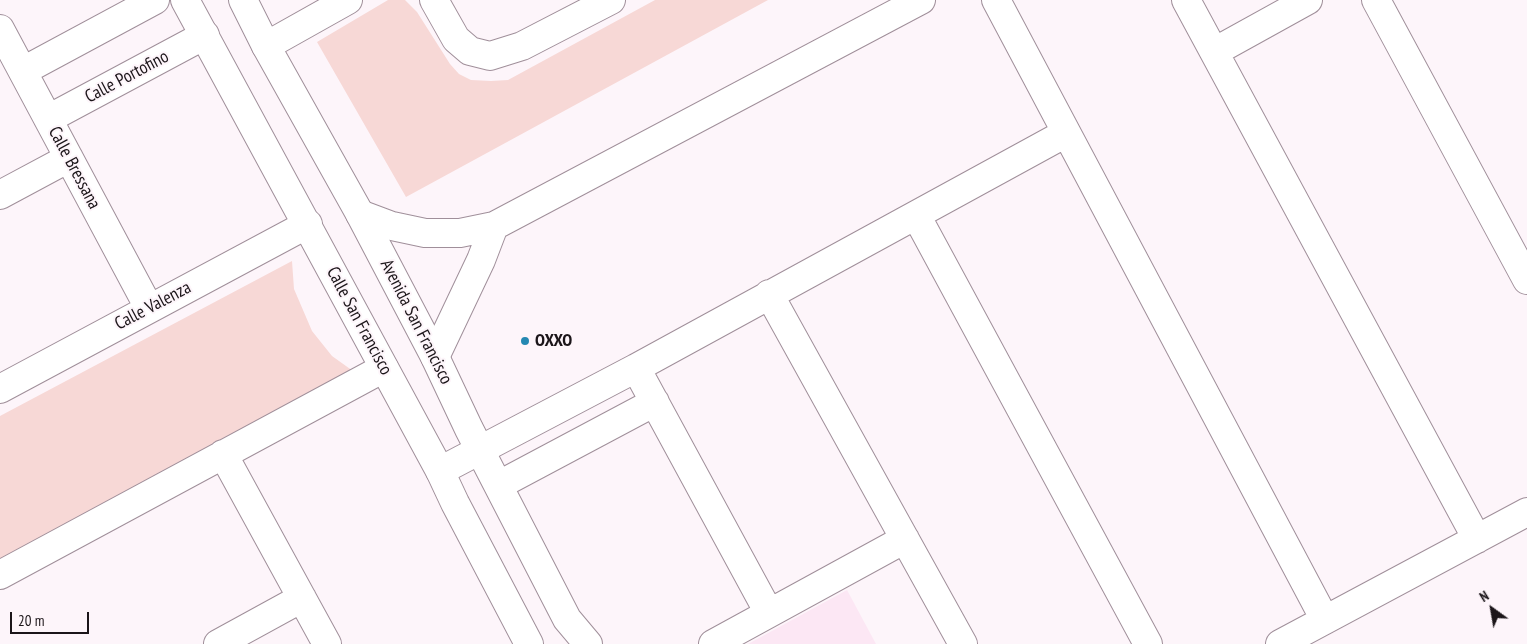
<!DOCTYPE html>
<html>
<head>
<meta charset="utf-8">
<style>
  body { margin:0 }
  #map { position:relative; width:1527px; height:644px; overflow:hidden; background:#fdf5fa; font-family:"PT Sans Narrow",sans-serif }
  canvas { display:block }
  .north { position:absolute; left:1467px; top:584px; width:50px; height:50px; -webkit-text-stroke:4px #fdf5fa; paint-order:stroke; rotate:328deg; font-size:14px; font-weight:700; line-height:20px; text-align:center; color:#1b1519 }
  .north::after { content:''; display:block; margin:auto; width:18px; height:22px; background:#1b1519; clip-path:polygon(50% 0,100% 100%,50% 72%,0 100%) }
  .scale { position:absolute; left:10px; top:612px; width:79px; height:22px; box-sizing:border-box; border:2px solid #1b1519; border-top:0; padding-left:6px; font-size:15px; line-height:18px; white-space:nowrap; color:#1b1519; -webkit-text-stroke:4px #fdf5fa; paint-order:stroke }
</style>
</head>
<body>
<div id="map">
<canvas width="1527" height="644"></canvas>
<div class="north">N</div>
<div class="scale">20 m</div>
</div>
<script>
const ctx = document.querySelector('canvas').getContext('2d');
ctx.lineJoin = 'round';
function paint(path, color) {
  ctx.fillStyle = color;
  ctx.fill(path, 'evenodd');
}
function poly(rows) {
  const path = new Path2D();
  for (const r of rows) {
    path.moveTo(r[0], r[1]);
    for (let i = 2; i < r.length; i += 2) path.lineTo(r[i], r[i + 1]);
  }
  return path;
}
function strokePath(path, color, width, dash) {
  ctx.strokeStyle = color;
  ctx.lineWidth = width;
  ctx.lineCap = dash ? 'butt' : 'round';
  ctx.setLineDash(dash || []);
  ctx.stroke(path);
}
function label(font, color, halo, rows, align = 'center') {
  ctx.font = font + ' "PT Sans Narrow",sans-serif';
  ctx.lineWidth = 4;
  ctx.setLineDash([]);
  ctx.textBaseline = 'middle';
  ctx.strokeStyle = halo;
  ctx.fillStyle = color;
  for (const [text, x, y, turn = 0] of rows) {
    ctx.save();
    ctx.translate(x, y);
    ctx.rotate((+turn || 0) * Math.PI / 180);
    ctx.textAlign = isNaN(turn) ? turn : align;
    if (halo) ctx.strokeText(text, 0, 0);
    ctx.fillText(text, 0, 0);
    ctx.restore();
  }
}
const built = poly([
  [847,590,876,644,748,644]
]);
const green = poly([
  [388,0,405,0,417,12,450,64,459,74,471,80,491,81,508,80,655,0,768,0,406,197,317,42],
  [292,261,294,289,312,331,332,356,353,371,0,559,0,416]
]);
const street = poly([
  [434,0,456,39,470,51,490,56,522,46,611,0],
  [996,0,1325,620],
  [1186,0,1477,539],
  [1376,0,1527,280],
  [0,29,149,308],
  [266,46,348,0],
  [1214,52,1308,0],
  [23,71,155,0],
  [48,119,205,35],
  [0,195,69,158],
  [360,214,392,226,425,233,460,233,494,226,921,0],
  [916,215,1148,644],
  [769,294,963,644],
  [435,357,481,260,494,226],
  [0,389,308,224],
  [223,454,327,644],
  [440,471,636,368],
  [499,485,655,402],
  [0,575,384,368],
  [769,613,636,368,1066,133],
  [218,644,302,598],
  [713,644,905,539],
  [1280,644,1527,512]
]);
const secondary = poly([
  [185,0,440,471,455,503,529,644],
  [243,0,266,46,360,214,435,357,469,429,567,619,588,644]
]);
const markers = [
  [525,341,5,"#2588b2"]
];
const streetNames = [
  ["Calle Portofino",127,77,-28],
  ["Calle Bressana",74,168,62],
  ["Calle Valenza",153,306,-28],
  ["Calle San Francisco",359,321,62],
  ["Avenida San Francisco",416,322,63]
];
const poiNames = [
  ["OXXO",535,341]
];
paint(built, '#fce7f4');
paint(green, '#f7d8d6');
strokePath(street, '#a08f9a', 30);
strokePath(secondary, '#a08f9a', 30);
strokePath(street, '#fff', 28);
strokePath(secondary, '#fff', 28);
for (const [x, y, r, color] of markers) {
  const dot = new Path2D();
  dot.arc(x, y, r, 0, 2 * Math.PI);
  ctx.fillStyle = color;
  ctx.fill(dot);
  strokePath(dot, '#fdf5fa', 2);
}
label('18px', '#1b1519', '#fdf5fa', streetNames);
label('bold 18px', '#1b1519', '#fdf5fa', poiNames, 'left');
</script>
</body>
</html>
